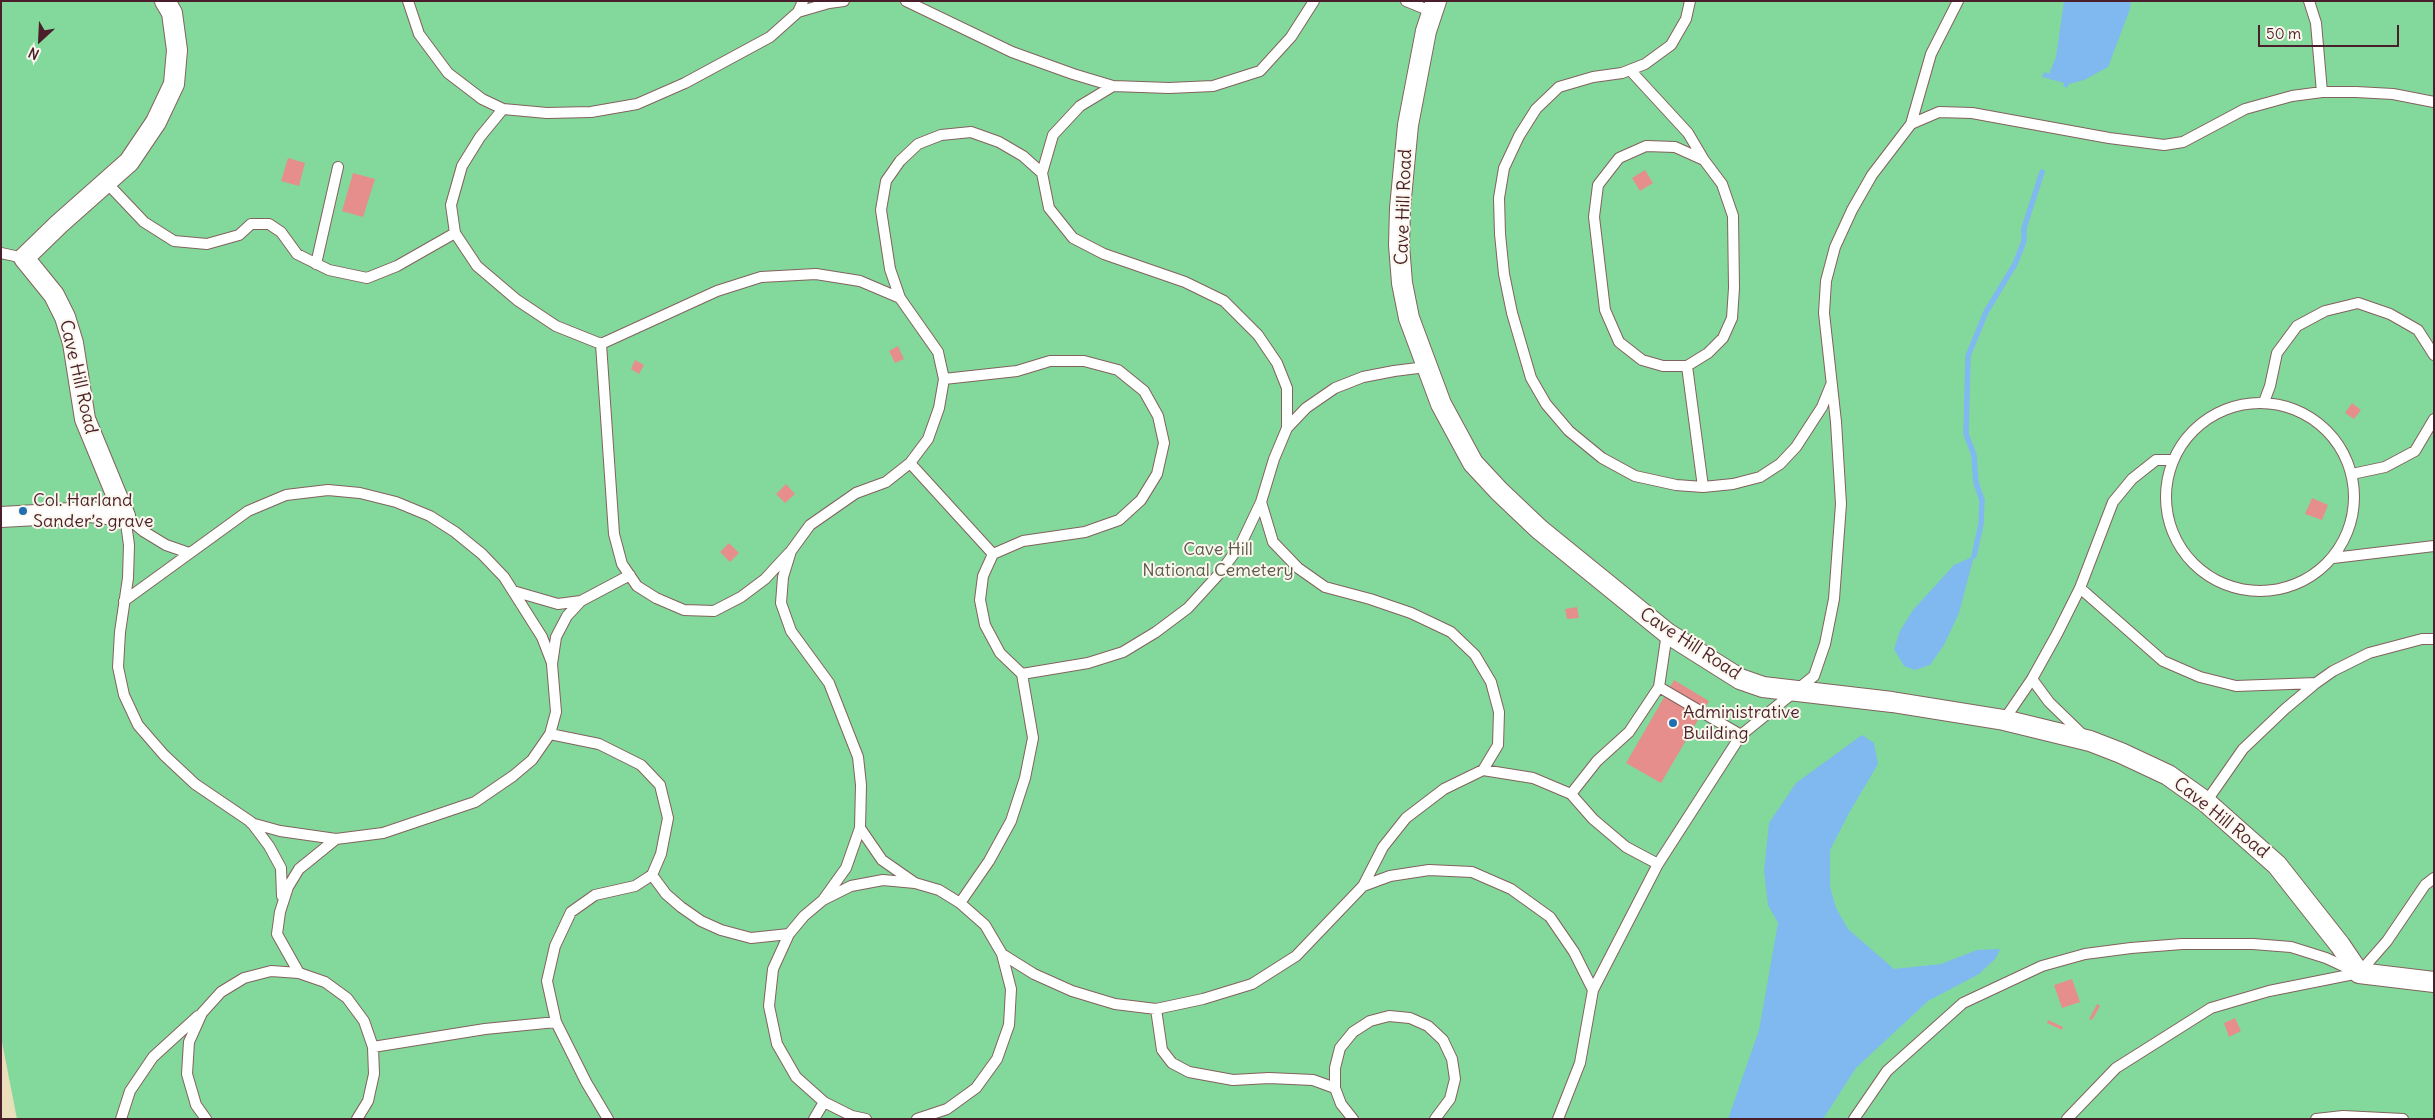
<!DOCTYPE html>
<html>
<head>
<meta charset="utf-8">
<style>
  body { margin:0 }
  #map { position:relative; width:2435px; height:1120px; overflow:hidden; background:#ebdebb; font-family:Delius,sans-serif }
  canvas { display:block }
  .frame { position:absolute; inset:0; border:2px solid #4a1f2b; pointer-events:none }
  .north { position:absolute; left:15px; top:15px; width:50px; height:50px; -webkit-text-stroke:4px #fbf7ec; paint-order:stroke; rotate:205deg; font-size:14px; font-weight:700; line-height:20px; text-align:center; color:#4a1f2b }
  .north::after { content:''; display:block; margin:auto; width:18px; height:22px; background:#4a1f2b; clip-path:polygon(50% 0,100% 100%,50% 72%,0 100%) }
  .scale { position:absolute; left:2258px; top:25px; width:141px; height:22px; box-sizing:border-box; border:2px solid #4a1f2b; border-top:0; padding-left:6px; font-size:15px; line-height:18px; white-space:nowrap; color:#4a1f2b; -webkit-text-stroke:4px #fbf7ec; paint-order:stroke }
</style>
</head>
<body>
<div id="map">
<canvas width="2435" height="1120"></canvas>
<div class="frame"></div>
<div class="north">N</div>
<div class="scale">50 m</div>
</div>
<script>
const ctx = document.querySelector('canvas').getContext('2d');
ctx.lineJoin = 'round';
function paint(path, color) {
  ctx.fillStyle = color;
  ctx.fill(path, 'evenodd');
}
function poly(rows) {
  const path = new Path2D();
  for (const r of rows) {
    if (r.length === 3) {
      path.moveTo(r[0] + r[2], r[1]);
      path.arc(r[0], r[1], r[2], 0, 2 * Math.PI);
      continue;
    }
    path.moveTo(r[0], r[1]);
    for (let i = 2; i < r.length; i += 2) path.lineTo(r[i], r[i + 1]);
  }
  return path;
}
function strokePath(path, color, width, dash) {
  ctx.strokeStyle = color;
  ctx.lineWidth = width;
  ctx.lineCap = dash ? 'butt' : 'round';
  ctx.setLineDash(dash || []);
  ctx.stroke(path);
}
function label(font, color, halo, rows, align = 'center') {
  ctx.font = font + ' Delius,sans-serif';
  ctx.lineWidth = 4;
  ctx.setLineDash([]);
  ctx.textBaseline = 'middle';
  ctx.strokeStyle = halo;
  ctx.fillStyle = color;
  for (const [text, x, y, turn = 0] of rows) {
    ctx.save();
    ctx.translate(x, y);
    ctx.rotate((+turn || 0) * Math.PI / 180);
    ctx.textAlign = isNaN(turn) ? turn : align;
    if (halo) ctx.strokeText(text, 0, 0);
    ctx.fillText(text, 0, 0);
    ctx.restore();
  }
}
const green = poly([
  [1,1,2434,1,2434,1119,17,1119,1,1037]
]);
const water = poly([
  [2064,1,2131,1,2130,9,2108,67,2084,80,2069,84,2067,88,2063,86,2064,83,2042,77,2044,72,2049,74,2056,57],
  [1974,556,1959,613,1944,645,1930,665,1915,670,1904,666,1894,649,1900,631,1913,610,1954,565],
  [1862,735,1874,743,1878,764,1849,813,1830,850,1830,887,1836,908,1848,929,1894,969,1941,964,1977,950,2000,949,1996,958,1979,974,1928,1001,1856,1068,1823,1119,1728,1119,1759,1030,1778,923,1768,905,1764,871,1769,823,1796,783]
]);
const stream = poly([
  [1974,556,1981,524,1982,500,1976,483,1974,455,1966,434,1968,356,1986,312,2015,264,2024,241,2024,228,2042,172]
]);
const building = poly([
  [288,158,305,163,299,186,281,181],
  [1645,170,1653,183,1640,191,1632,178],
  [353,173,375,179,363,217,342,211],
  [898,346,904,359,895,363,889,351],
  [635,360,644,365,639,374,631,369],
  [2352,403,2361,410,2354,419,2345,413],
  [786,484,795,494,785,503,776,494],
  [2312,498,2328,505,2322,520,2305,514],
  [729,543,739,553,730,562,720,552],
  [1577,607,1579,618,1567,619,1565,609],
  [1674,680,1709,701,1661,783,1626,763],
  [2072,979,2080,1002,2062,1008,2054,985],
  [2097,1004,2100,1006,2092,1020,2089,1019],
  [2235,1018,2241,1031,2229,1037,2224,1023],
  [2048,1020,2063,1027,2062,1030,2047,1023]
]);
const service = poly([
  [408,1,419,34,448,73,482,99,503,109,547,113,591,112,637,104,685,83,770,37,798,12,803,1],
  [906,1,1012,52,1073,74,1113,86,1169,88,1213,86,1260,71,1291,37,1314,1],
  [1406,1,1433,12],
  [1690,1,1686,19,1671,45,1645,64,1622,73,1593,77,1559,87,1536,109,1519,136,1504,168,1499,198,1500,234,1504,274,1512,313,1531,378,1546,404,1569,431,1602,458,1635,476,1676,485,1703,487,1733,484,1760,477,1780,464,1796,447,1822,407,1831,385],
  [2309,1,2316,23,2322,92],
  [798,12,829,3,844,1],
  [1630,70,1688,133,1704,160],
  [1113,86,1080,106,1053,135,1042,173,1049,208,1073,238,1104,254,1185,282,1224,301,1258,335,1277,363,1287,388,1287,428,1274,459,1261,502,1273,542,1298,568,1325,587,1370,599,1411,613,1451,632,1475,655,1491,682,1499,712,1498,745,1483,770,1444,789,1406,818,1383,847,1363,886],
  [503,109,480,137,462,166,451,205,455,233,477,266,517,300,556,326,601,344,717,291,761,277,816,274,860,281,900,298],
  [1911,124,1939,112,1972,113,2109,138,2164,145,2183,142,2245,109,2292,96,2322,92,2356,92,2393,94,2434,102],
  [106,182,144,222,174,241,207,244,239,235,251,224,269,224,281,232,297,254,329,270,367,278,397,266,455,233],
  [1,253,24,258],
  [316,264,338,167],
  [601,344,614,534,622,564,637,586,656,598,684,610,714,611,741,597,765,579,789,553],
  [1687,366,1663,366,1642,360,1619,342,1605,310,1594,217,1598,185,1619,158,1646,146,1675,147,1704,160,1722,184,1733,216,1734,288,1732,318,1723,338,1708,353,1687,366,1703,487],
  [944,379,1017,371,1050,361,1084,361,1118,370,1144,391,1158,416,1164,443,1157,474,1141,500,1119,520,1085,532,1023,541,993,554,983,576,980,600,985,625,1000,653,1022,674,1033,738,1025,778,1011,821,989,861,960,903],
  [2264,402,2270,386,2277,353,2297,326,2325,311,2358,303,2390,314,2418,330,2434,355],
  [2260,497,94],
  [1287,428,1306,408,1335,388,1363,377,1394,371,1426,367],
  [910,463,993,554],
  [2352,474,2385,467,2415,451,2434,419],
  [189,553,166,545,143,531,125,516,129,545,128,578,120,632,118,667,124,695,138,725,164,755,195,784,251,822,269,846,281,868,282,896],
  [2333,558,2434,546],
  [2080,588,2163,661,2200,677,2236,686,2316,683],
  [513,591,558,604,581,601],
  [124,601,248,511,286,495,328,490,360,493,396,502,430,516,455,532,482,554,504,577,542,637,552,663],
  [1022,674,1088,663,1123,652,1156,632,1188,608,1219,574,1241,544,1261,502],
  [2032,679,2049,702,2083,735],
  [1659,687,1741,735],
  [2004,720,2032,679,2057,634,2080,588,2113,502,2132,479,2156,460,2173,460],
  [550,734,599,744,641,765,660,785,668,818,661,854,652,875,635,886,595,895,571,912,555,946,547,981,556,1022,586,1082,608,1119],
  [1483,770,1533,778,1571,794,1593,819,1626,847,1658,864],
  [1571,794,1597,761,1629,732,1659,687,1667,633],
  [2206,802,2243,749,2285,709,2316,683,2333,671,2369,653,2422,639,2434,639],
  [251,823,280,831,336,839],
  [860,828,882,860,915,883],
  [652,875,666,894,681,907,701,921,721,930,751,938,789,934],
  [823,900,846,868,860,828,861,785,858,757,829,683,791,631,781,603,783,577,791,551,810,525,856,493,886,482,910,463,928,439,939,408,944,379,938,352,900,298,890,269,881,210,886,181,900,161,918,144,941,135,971,132,999,142,1023,156,1042,173],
  [1002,954,1034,974,1072,991,1115,1004,1156,1009,1203,999,1252,984,1296,956,1363,886,1390,876,1429,870,1472,872,1511,889,1550,917,1574,952,1593,990,1580,1063,1558,1119],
  [299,973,277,934,280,912,288,887,299,869,336,839,383,833,475,802,513,776,532,760,550,734,556,712,552,664,556,637,567,616,581,601,630,575],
  [1593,990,1658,864,1741,735,1814,676,1825,644,1834,599,1841,504,1836,422,1824,313,1826,281,1835,247,1852,210,1872,175,1911,124,1931,54,1958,1],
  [1156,1009,1162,1050,1172,1063,1189,1072,1233,1080,1269,1078,1313,1080,1335,1088],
  [373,1047,485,1029,556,1022],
  [121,1119,130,1091,153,1057,198,1016],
  [206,1119,196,1105,187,1074,189,1042,202,1013,221,992,244,978,271,971,299,973,325,982,347,998,364,1021,373,1047,374,1074,368,1101,357,1119],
  [814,1119,824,1102],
  [866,1119,852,1116,824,1102,796,1077,777,1044,769,1006,773,969,789,934,804,916,823,900,851,886,883,880,915,883,939,890,960,903,985,925,1002,954,1011,989,1009,1025,997,1059,976,1088,947,1109,917,1119],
  [1353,1119,1341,1104,1335,1088,1335,1068,1340,1048,1353,1032,1370,1021,1389,1016,1410,1018,1428,1026,1443,1040,1452,1059,1455,1079,1450,1099,1435,1119],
  [1854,1119,1887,1071,1963,1003,2042,966,2085,954,2131,948,2182,944,2253,944,2291,947,2326,958,2354,971],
  [2067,1119,2116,1068,2211,1008,2269,991,2359,973,2387,941,2425,885,2434,878],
  [2316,1119,2343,1116,2403,1119]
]);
const minor = poly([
  [1436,1,1426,31,1408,125,1400,208,1399,245,1402,283,1409,318,1441,404,1473,463,1499,491,1539,529,1667,633,1740,679,1763,687,1892,702,2004,720,2090,741,2121,753,2168,775,2206,802,2277,865,2340,945,2359,973,2434,982],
  [1,517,90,512,125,516,85,419,73,343,65,317,54,295,24,258,59,224,129,162,156,122,174,84,177,50,172,13,165,1]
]);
const markers = [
  [23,511,5,"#1f6fb2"],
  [1673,723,5,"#1f6fb2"]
];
const streetNames = [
  ["Cave Hill Road",1404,207,-88],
  ["Cave Hill Road",78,377,77],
  ["Cave Hill Road",1690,644,33],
  ["Cave Hill Road",2221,818,39]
];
const poiNames = [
  ["Col. Harland",33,501],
  ["Sander’s grave",33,522],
  ["Administrative",1683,713],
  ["Building",1683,734]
];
const parkNames = [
  ["Cave Hill",1218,550],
  ["National Cemetery",1218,571]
];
paint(green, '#83d99c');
paint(water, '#7fb9f0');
strokePath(stream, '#7fb9f0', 5.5);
paint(building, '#e68e8c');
strokePath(service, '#82625d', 12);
strokePath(minor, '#82625d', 22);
strokePath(service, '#fff', 10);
strokePath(minor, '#fff', 20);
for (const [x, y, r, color] of markers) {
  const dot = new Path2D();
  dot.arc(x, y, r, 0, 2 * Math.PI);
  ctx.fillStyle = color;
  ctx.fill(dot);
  strokePath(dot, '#fbf7ec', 2);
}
label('18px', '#4a1f2b', '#fbf7ec', streetNames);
label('18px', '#4a1f2b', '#fbf7ec', poiNames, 'left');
label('18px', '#5b574d', '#fbf7ec', parkNames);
</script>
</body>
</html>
